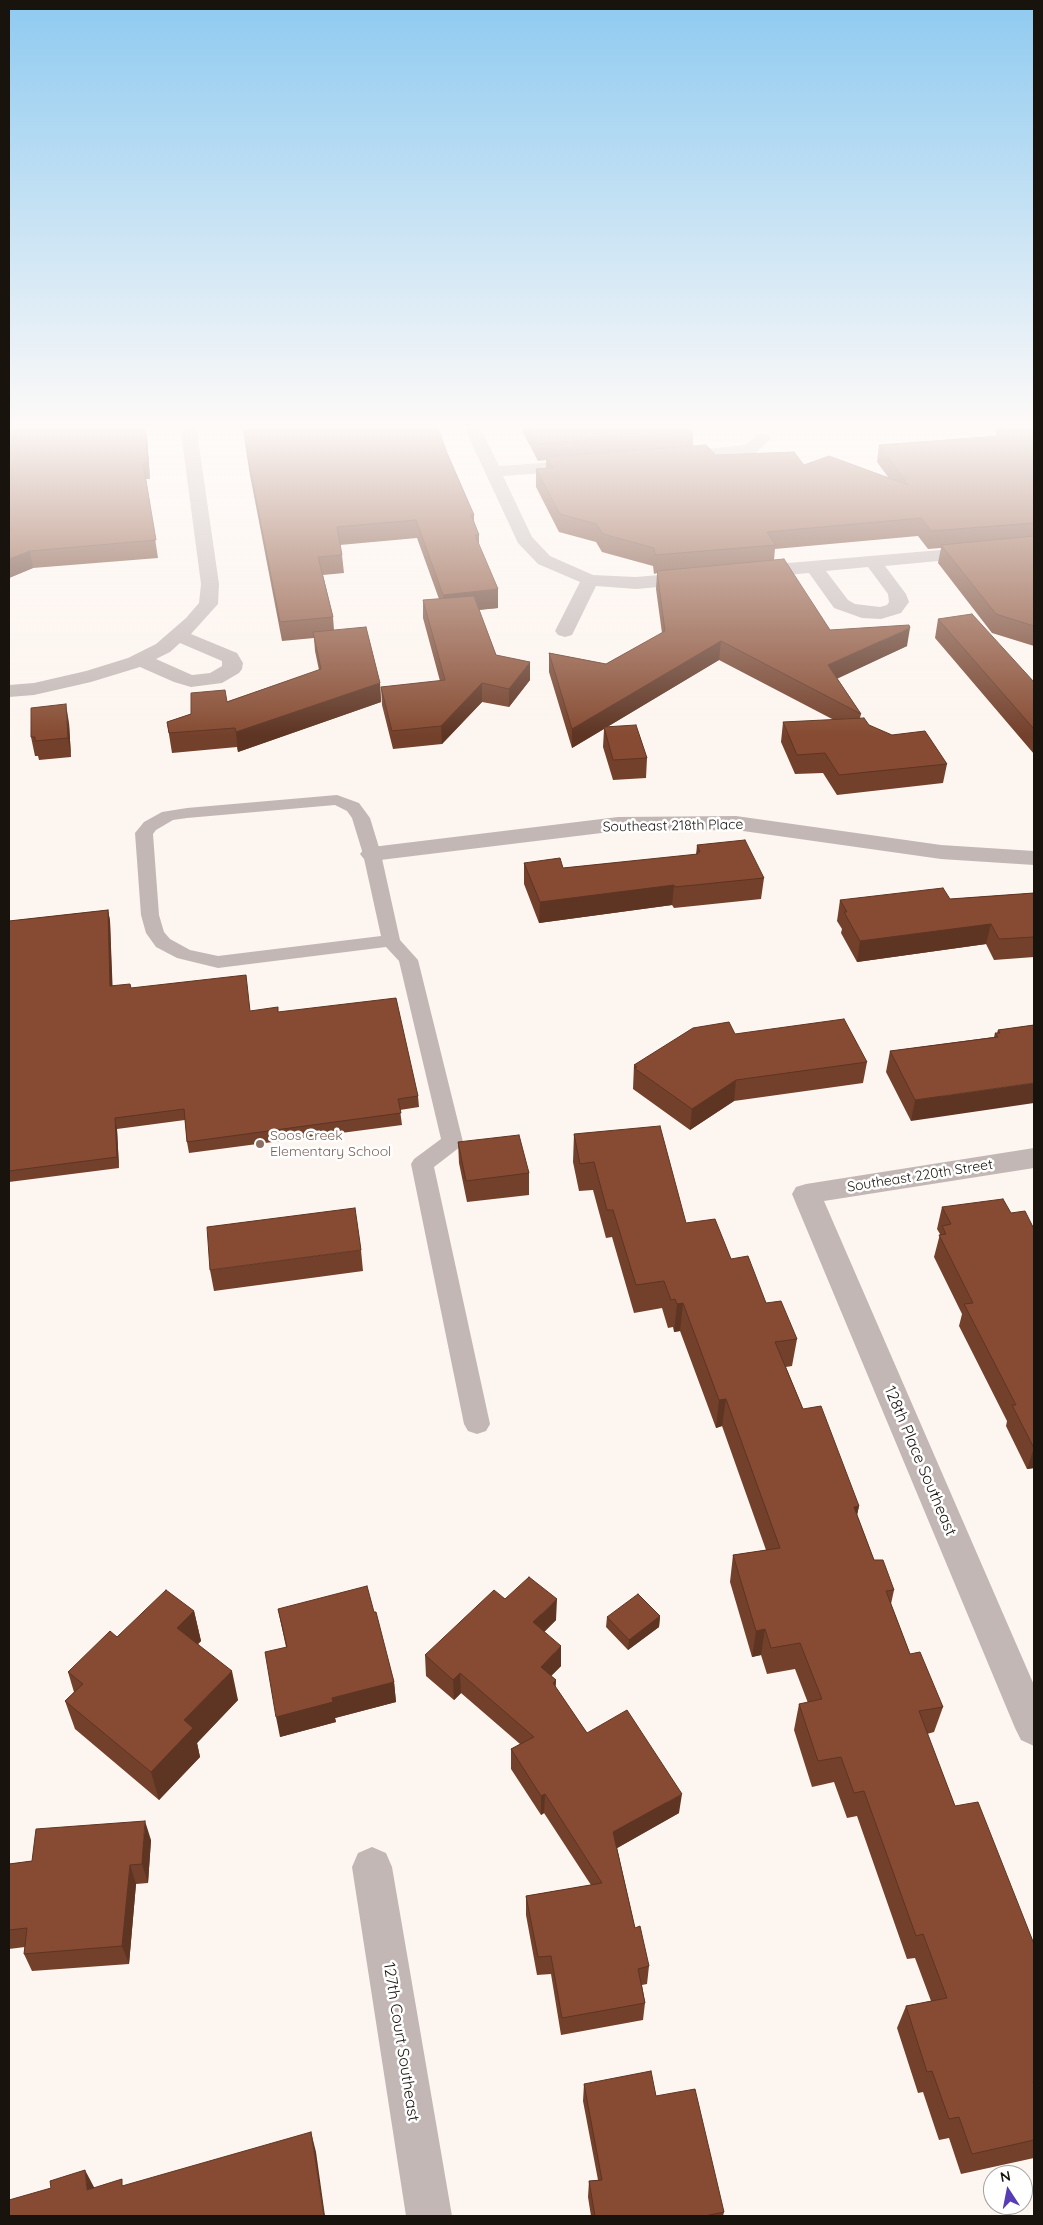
<!DOCTYPE html>
<html>
<head>
<meta charset="utf-8">
<style>
  body { margin:0 }
  #map { position:relative; width:1043px; height:2225px; overflow:hidden; background:#fdf5ef; font-family:Quicksand,sans-serif }
  canvas { display:block }
  .frame { position:absolute; inset:0; border:10px solid #19130d; pointer-events:none }
  .north { position:absolute; left:983px; top:2165px; width:50px; height:50px; box-sizing:border-box; background:#fff; border:1px solid #a3a19e; border-radius:50%; rotate:349deg; font-size:14px; font-weight:700; line-height:20px; text-align:center; color:#19130d }
  .north::after { content:''; display:block; margin:auto; width:18px; height:22px; background:#563db5; clip-path:polygon(50% 0,100% 100%,50% 72%,0 100%) }
</style>
</head>
<body>
<div id="map">
<canvas width="1043" height="2225"></canvas>
<div class="frame"></div>
<div class="north">N</div>
</div>
<script>
const ctx = document.querySelector('canvas').getContext('2d');
ctx.lineJoin = 'round';
function poly(rows) {
  const path = new Path2D();
  for (const r of rows) {
    path.moveTo(r[0], r[1]);
    for (let i = 2; i < r.length; i += 2) path.lineTo(r[i], r[i + 1]);
  }
  return path;
}
function paint(path, color) {
  ctx.fillStyle = color;
  ctx.fill(path, 'evenodd');
}
function strokePath(path, color, width, dash) {
  ctx.strokeStyle = color;
  ctx.lineWidth = width;
  ctx.lineCap = dash ? 'butt' : 'round';
  ctx.setLineDash(dash || []);
  ctx.stroke(path);
}
function label(font, color, halo, rows, align = 'center') {
  ctx.font = font + ' Quicksand,sans-serif';
  ctx.lineWidth = 5;
  ctx.setLineDash([]);
  ctx.textBaseline = 'middle';
  ctx.strokeStyle = halo;
  ctx.fillStyle = color;
  for (const [text, x, y, turn = 0] of rows) {
    ctx.save();
    ctx.translate(x, y);
    ctx.rotate((+turn || 0) * Math.PI / 180);
    ctx.textAlign = isNaN(turn) ? turn : align;
    if (halo) ctx.strokeText(text, 0, 0);
    ctx.fillText(text, 0, 0);
    ctx.restore();
  }
}
const lane = poly([
  [337,795,359,803,370,818,381,854,400,940,418,960,463,1142,460,1147,434,1167,490,1424,486,1431,477,1434,468,1431,464,1424,411,1164,414,1159,441,1139,399,961,386,947,218,968,177,958,156,947,146,933,141,915,135,833,144,822,162,812,187,808,337,795],
  [335,805,347,811,352,818,363,854,381,936,218,956,190,950,170,939,164,932,159,915,153,834,156,830,173,820,187,818,335,805]
]);
const street = poly([
  [180,425,196,425,219,584,218,604,191,634,237,653,243,663,242,669,239,673,222,683,191,687,174,682,140,667,91,682,34,695,9,697,9,685,34,683,86,671,128,658,156,644,186,618,199,603,201,584,180,425],
  [180,643,222,661,222,666,210,673,192,675,156,659,170,652,180,643],
  [463,425,479,425,499,466,584,460,590,461,592,465,590,469,584,470,503,476,532,537,550,556,593,575,636,577,693,572,700,574,702,578,700,582,693,584,636,589,596,586,572,635,565,637,558,635,555,631,580,582,538,564,518,543,463,425],
  [763,433,769,435,771,438,756,453,730,458,679,462,673,461,671,457,673,453,679,452,745,445,757,435,763,433],
  [1034,542,1034,552,885,566,906,594,909,602,901,613,881,619,862,618,834,608,809,573,753,578,746,576,744,572,746,568,753,566,1034,542],
  [868,567,888,594,889,602,887,605,880,607,855,604,848,600,826,571,868,567],
  [736,816,941,845,1034,851,1034,865,941,859,736,830,618,831,372,861,364,859,360,854,364,849,372,847,618,817,736,816],
  [1034,1148,1034,1168,824,1201,1034,1685,1034,1746,1021,1740,1015,1728,792,1194,796,1187,806,1184,1034,1148],
  [372,1847,386,1853,392,1867,452,2216,406,2216,352,1867,358,1853,372,1847]
]);
const wall = poly([
  [9,425,147,437,150,479,146,479,158,558,33,568,9,578],
  [243,425,447,453,474,515,474,521,479,535,479,546,498,589,498,608,479,610,496,655,530,680,509,707,482,702,442,744,393,749,382,705,381,687,440,681,423,618,423,600,439,599,417,538,340,545,342,555,344,573,323,575,333,617,334,630,380,683,381,702,238,752,237,747,172,753,167,722,319,670,315,651,314,638,282,641,249,470],
  [519,425,687,425,693,432,693,446,716,455,804,465,888,477,877,462,879,445,996,436,996,425,1034,425,1034,646,992,633,938,563,941,548,928,549,918,536,775,549,774,560,830,630,907,646,837,678,861,714,860,718,869,725,947,764,943,783,837,795,823,773,795,774,781,742,783,722,834,720,719,660,607,727,647,758,646,778,613,780,603,747,604,729,572,748,549,672,549,653,606,664,662,633,656,589,657,573,654,574,653,566,602,552,596,542,559,532,536,487,536,469,546,468,546,460,538,461],
  [938,619,1034,682,1034,754,935,638],
  [69,723,71,757,39,760,38,756,35,756,31,737],
  [697,845,764,878,761,899,674,908,672,905,539,923,524,884,524,863,563,868,696,855],
  [1034,893,1034,957,994,960,986,944,857,962,841,933,842,929,837,921,840,900,950,899],
  [108,910,110,921,112,986,131,988,250,1011,278,1012,418,1096,419,1107,400,1110,402,1125,189,1153,187,1142,185,1120,117,1129,119,1168,9,1182,9,921],
  [1034,1025,911,1121,886,1072,890,1051,994,1037,995,1033,997,1033,998,1030],
  [735,1034,867,1062,863,1083,734,1101,690,1130,633,1089,634,1065],
  [574,1134,731,1259,766,1303,797,1339,792,1366,786,1367,803,1409,859,1506,857,1515,874,1560,894,1590,891,1604,910,1654,943,1707,934,1732,927,1734,955,1806,1034,1944,1034,2158,961,2174,949,2138,939,2140,923,2092,918,2093,897,2028,906,2006,931,2001,915,1958,907,1959,857,1816,847,1818,834,1782,812,1787,794,1730,799,1704,808,1703,795,1669,767,1674,761,1655,752,1657,730,1582,733,1555,766,1550,722,1426,716,1428,680,1331,674,1332,673,1327,668,1328,662,1308,634,1313,612,1237,606,1238,593,1190,579,1191,573,1162],
  [458,1142,529,1173,529,1195,467,1202,459,1163],
  [942,1207,1011,1213,1034,1229,1034,1468,1027,1469,1006,1426,1007,1421,959,1326,962,1314,934,1257,940,1234,937,1229],
  [361,1250,363,1271,214,1291,210,1270],
  [505,1599,556,1620,544,1632,561,1666,551,1676,556,1680,555,1687,587,1733,679,1813,617,1848,635,1928,649,1966,647,1984,642,1985,645,2003,643,2020,561,2035,551,1974,537,1975,526,1915,526,1896,591,1885,544,1813,541,1815,511,1769,511,1749,520,1744,461,1693,454,1700,426,1676,425,1655],
  [278,1609,374,1612,394,1682,396,1702,335,1718,336,1722,280,1737,286,1647],
  [194,1611,201,1641,198,1644,238,1700,197,1743,200,1757,159,1800,75,1729,65,1701,74,1692,68,1672,117,1637],
  [660,1616,659,1627,628,1650,606,1627,607,1617],
  [151,1840,148,1883,136,1884,129,1964,32,1971,24,1954,25,1947,9,1949,9,1864,32,1861],
  [584,2084,656,2096,724,2212,723,2216,591,2216,588,2197,589,2181,598,2180,583,2101]
]);
const shadedWall = poly([
  [145,425,147,437,150,479,148,463],
  [30,551,33,568,9,578,9,559],
  [498,589,498,608,444,613,443,595],
  [910,628,907,646,826,684,828,665],
  [721,641,719,660,572,748,572,729],
  [530,662,530,680,509,707,509,689],
  [380,683,381,702,238,752,236,732],
  [482,683,482,702,442,744,441,726],
  [66,704,69,723,71,757,68,738],
  [674,885,672,905,539,923,540,902],
  [108,910,110,921,113,997,110,986],
  [991,924,986,944,857,962,860,941],
  [736,1080,734,1101,690,1130,692,1109],
  [1034,1083,1034,1103,911,1121,915,1100],
  [115,1118,117,1129,119,1168,117,1157],
  [683,1303,680,1331,674,1332,677,1304],
  [726,1399,722,1426,716,1428,719,1400],
  [1034,1448,1034,1468,1027,1469],
  [859,1506,853,1533,854,1507],
  [557,1599,556,1620,533,1643,533,1622],
  [194,1611,201,1641,184,1657,177,1628],
  [660,1616,659,1627,628,1650,629,1640],
  [765,1629,761,1655,752,1657,756,1631],
  [561,1646,561,1666,540,1687,541,1667],
  [232,1671,238,1700,197,1743,200,1757,159,1800,151,1772,184,1720],
  [460,1673,461,1693,454,1700,453,1680],
  [556,1680,555,1700,553,1683],
  [394,1682,396,1702,335,1718,336,1722,280,1737,276,1717,332,1698],
  [545,1794,544,1813,541,1815,541,1796],
  [682,1794,679,1813,612,1851,613,1832],
  [145,1821,151,1840,148,1883,142,1864],
  [130,1865,136,1884,129,1964,122,1946],
  [311,2132,316,2152,325,2216,324,2216],
  [85,2170,95,2189,87,2190]
]);
const building = poly([
  [9,425,145,425,148,463,143,463,156,540,30,551,9,559,9,425],
  [243,425,437,425,447,453,474,515,471,515,479,535,475,535,498,589,443,595,416,520,337,527,342,555,318,557,333,617,280,622,247,453,243,425],
  [528,425,687,425,693,432,538,444,528,425],
  [1000,425,1034,425,1034,523,931,531,921,518,767,532,776,545,655,555,654,548,603,534,596,524,560,514,536,469,553,468,546,457,706,445,716,455,794,452,804,465,829,456,908,485,879,445,1000,436,1000,425],
  [1034,536,1034,626,996,614,941,545,1034,536],
  [784,559,830,630,909,625,910,628,828,665,861,714,721,641,572,729,549,653,606,664,665,631,657,571,784,559],
  [474,596,496,655,530,662,509,689,482,683,441,726,392,731,381,687,445,680,423,600,474,596],
  [972,614,1034,682,1034,729,938,619,972,614],
  [366,627,380,683,236,732,235,728,169,733,167,722,191,714,191,693,225,690,227,702,321,669,313,632,366,627],
  [66,704,68,738,35,741,35,737,31,737,31,708,66,704],
  [864,718,869,725,892,735,925,731,947,764,839,775,825,753,797,755,783,722,864,718],
  [636,725,647,758,613,760,604,727,636,725],
  [745,840,764,878,675,887,674,885,540,902,524,863,560,858,563,868,698,854,697,852,700,852,697,845,745,840],
  [943,888,950,899,1034,893,1034,937,999,939,991,924,860,941,844,912,847,912,840,900,943,888],
  [108,910,110,986,130,984,131,988,246,975,250,1011,278,1007,278,1012,396,998,418,1096,398,1099,401,1113,187,1142,184,1109,115,1118,117,1157,9,1171,9,921,108,910],
  [844,1019,867,1062,736,1080,692,1109,634,1068,637,1067,634,1065,693,1028,729,1022,735,1034,844,1019],
  [1034,1025,1034,1083,915,1100,890,1051,998,1037,995,1033,1000,1033,998,1030,1034,1025],
  [660,1126,686,1223,715,1219,731,1259,748,1256,766,1303,781,1301,797,1339,775,1342,803,1409,821,1406,859,1506,854,1507,874,1560,883,1560,894,1590,886,1591,910,1654,920,1652,943,1707,919,1711,955,1806,978,1802,1034,1944,1034,2082,1033,2082,1034,2085,1034,2140,972,2154,959,2117,949,2119,932,2071,927,2072,906,2006,947,1998,923,1934,916,1936,864,1791,854,1793,841,1757,818,1761,799,1704,822,1699,800,1643,771,1648,765,1629,756,1631,733,1555,780,1548,726,1399,719,1400,683,1303,677,1304,675,1299,671,1300,664,1281,636,1285,613,1210,607,1210,594,1162,580,1164,574,1134,660,1126],
  [519,1135,529,1173,466,1181,458,1142,519,1135],
  [1003,1199,1011,1213,1025,1211,1034,1229,1034,1448,1012,1405,1016,1405,964,1304,973,1303,939,1235,946,1234,942,1226,951,1224,942,1207,1003,1199],
  [355,1208,361,1250,210,1270,207,1227,355,1208],
  [529,1577,557,1599,533,1622,561,1646,541,1667,556,1680,553,1683,587,1733,627,1710,682,1794,613,1832,635,1928,640,1926,649,1966,638,1969,645,2003,562,2018,551,1956,538,1957,526,1896,602,1883,545,1794,541,1796,511,1749,534,1737,460,1673,453,1680,425,1655,494,1590,505,1599,529,1577],
  [367,1586,374,1612,376,1612,394,1682,332,1698,333,1702,276,1717,265,1652,287,1647,278,1609,367,1586],
  [166,1590,194,1611,177,1628,232,1671,184,1720,193,1728,151,1772,65,1701,83,1684,68,1672,110,1631,117,1637,166,1590],
  [638,1594,660,1616,629,1640,607,1617,638,1594],
  [145,1821,142,1864,130,1865,122,1946,24,1954,27,1928,9,1930,9,1864,32,1861,36,1829,145,1821],
  [651,2071,656,2096,695,2089,724,2212,705,2216,595,2216,589,2181,602,2180,584,2084,651,2071],
  [311,2132,324,2216,9,2216,9,2200,51,2188,50,2181,85,2170,87,2190,122,2179,122,2186,311,2132]
]);
const markers = [
  [260,1144,5,"#8d6e63"]
];
const streetNames = [
  ["Southeast 218th Place",673,826,-1],
  ["Southeast 220th Street",920,1176,-9]
];
const educationNames = [
  ["Soos Creek",270,1136],
  ["Elementary School",270,1152]
];
const nearStreetnames = [
  ["128th Place Southeast",920,1461,67],
  ["127th Court Southeast",401,2042,81]
];
paint(lane, '#c2b7b5');
paint(street, '#c2b7b5');
paint(wall, '#73402b');
paint(shadedWall, '#5e3423');
paint(building, '#864b32');
strokePath(building, '#5e3423', 1);
const sky = ctx.createLinearGradient(0, 0, 0, 736);
sky.addColorStop(0, '#8ecaf0');
sky.addColorStop(0.58, '#fefaf8');
sky.addColorStop(1, '#fefaf800');
ctx.fillStyle = sky;
ctx.fillRect(0, 0, 1043, 736);
for (const [x, y, r, color] of markers) {
  const dot = new Path2D();
  dot.arc(x, y, r, 0, 2 * Math.PI);
  ctx.fillStyle = color;
  ctx.fill(dot);
  strokePath(dot, '#fff', 2);
}
label('14px', '#19130d', '#fff', streetNames);
label('14px', '#785e54', '#fff', educationNames, 'left');
label('16px', '#19130d', '#fff', nearStreetnames);
</script>
</body>
</html>
